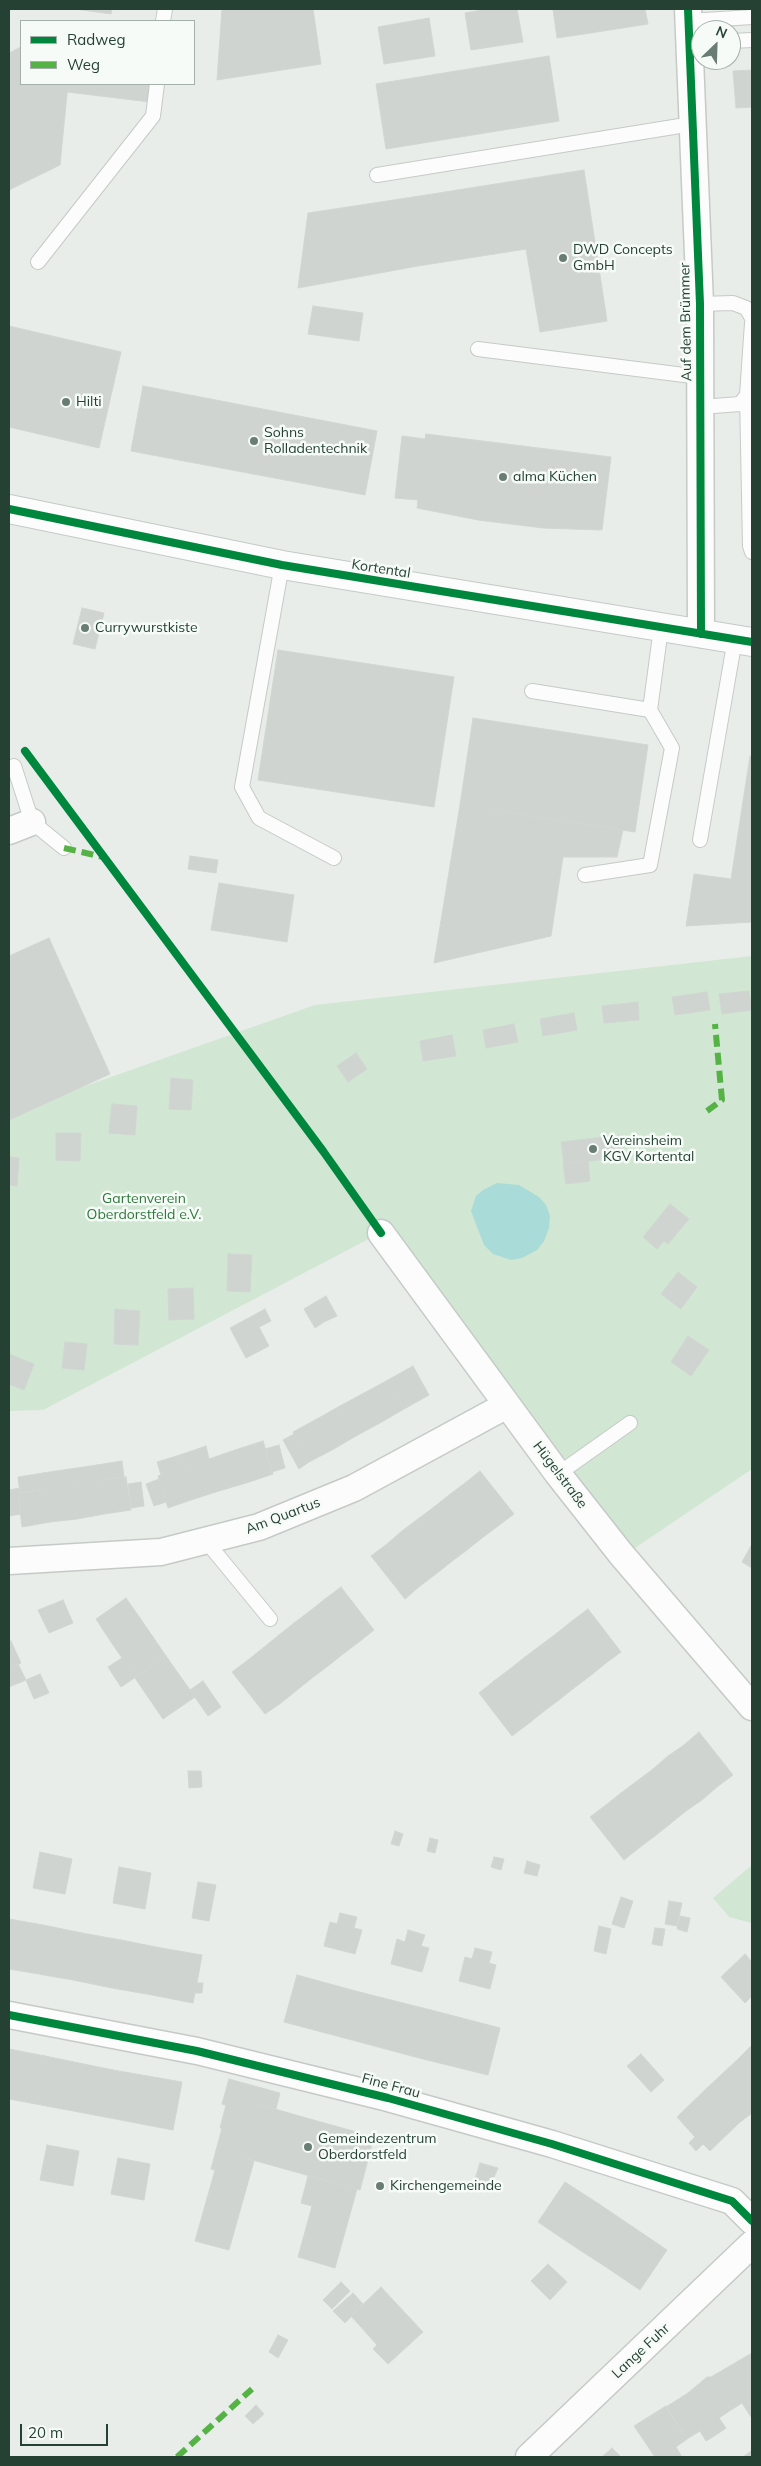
<!DOCTYPE html>
<html>
<head>
<meta charset="utf-8">
<style>
  body { margin:0 }
  #map { position:relative; width:761px; height:2466px; overflow:hidden; background:#e8edea; font-family:Mulish,sans-serif }
  canvas { display:block }
  .frame { position:absolute; inset:0; border:10px solid #244134; pointer-events:none }
  .legend { position:absolute; left:20px; top:20px; width:175px; height:65px; box-sizing:border-box; background:#f7fbf8; border:1px solid #a3b1aa; margin:0; padding:6px 9px; list-style:none; font-size:15px; color:#244134 }
  .legend li { display:flex; align-items:center; gap:10px; height:25px }
  .legend b { width:25px; border:1px solid #a3b1aa }
  .north { position:absolute; left:691px; top:20px; width:50px; height:50px; box-sizing:border-box; background:#f7fbf8; border:1px solid #a3b1aa; border-radius:50%; rotate:24deg; font-size:14px; font-weight:700; line-height:20px; text-align:center; color:#244134 }
  .north::after { content:''; display:block; margin:auto; width:18px; height:22px; background:#697d74; clip-path:polygon(50% 0,100% 100%,50% 72%,0 100%) }
  .scale { position:absolute; left:20px; top:2424px; width:88px; height:22px; box-sizing:border-box; border:2px solid #244134; border-top:0; padding-left:6px; font-size:15px; line-height:18px; white-space:nowrap; color:#244134; -webkit-text-stroke:4px #f7fbf8; paint-order:stroke }
</style>
</head>
<body>
<div id="map">
<canvas width="761" height="2466"></canvas>
<div class="frame"></div>
<ul class="legend">
<li><b style="height:6px;background:#00873e"></b>Radweg</li>
<li><b style="height:6px;background:#55b346"></b>Weg</li>
</ul>
<div class="north">N</div>
<div class="scale">20 m</div>
</div>
<script>
const ctx = document.querySelector('canvas').getContext('2d');
ctx.lineJoin = 'round';
function paint(path, color) {
  ctx.fillStyle = color;
  ctx.fill(path, 'evenodd');
}
function poly(rows) {
  const path = new Path2D();
  for (const r of rows) {
    path.moveTo(r[0], r[1]);
    for (let i = 2; i < r.length; i += 2) path.lineTo(r[i], r[i + 1]);
  }
  return path;
}
function strokePath(path, color, width, dash) {
  ctx.strokeStyle = color;
  ctx.lineWidth = width;
  ctx.lineCap = dash ? 'butt' : 'round';
  ctx.setLineDash(dash || []);
  ctx.stroke(path);
}
function label(font, color, halo, rows, align = 'center') {
  ctx.font = font + ' Mulish,sans-serif';
  ctx.lineWidth = 5;
  ctx.setLineDash([]);
  ctx.textBaseline = 'middle';
  ctx.strokeStyle = halo;
  ctx.fillStyle = color;
  for (const [text, x, y, turn = 0] of rows) {
    ctx.save();
    ctx.translate(x, y);
    ctx.rotate((+turn || 0) * Math.PI / 180);
    ctx.textAlign = isNaN(turn) ? turn : align;
    if (halo) ctx.strokeText(text, 0, 0);
    ctx.fillText(text, 0, 0);
    ctx.restore();
  }
}
const green = poly([
  [752,956,752,1469,623,1556,380,1233,43,1410,9,1411,9,1113,315,1005],
  [752,1865,752,1923,729,1917,713,1898]
]);
const water = poly([
  [497,1183,519,1185,539,1197,546,1205,550,1216,549,1228,544,1241,537,1250,522,1258,511,1260,493,1254,484,1245,471,1211,476,1196,483,1190]
]);
const building = poly([
  [75,9,112,9,111,14,75,9],
  [222,9,313,9,321,64,217,80,222,9],
  [488,9,517,9,523,42,471,50,465,13,488,9],
  [553,9,580,9,584,34,557,38,553,9],
  [580,9,645,9,648,24,584,34,580,9],
  [429,18,435,56,384,64,378,27,429,18],
  [21,47,21,84,68,84,60,165,9,190,9,53,21,47],
  [549,56,559,121,386,149,376,84,549,56],
  [752,70,752,107,736,108,733,71,752,70],
  [68,84,152,84,150,102,67,92,68,84],
  [584,170,607,321,540,332,526,249,418,266,407,198,584,170],
  [407,198,418,266,298,288,308,213,407,198],
  [313,306,363,313,359,341,308,334,313,306],
  [9,326,121,352,99,448,9,427,9,326],
  [143,386,377,431,365,495,131,451,143,386],
  [426,434,611,457,602,530,543,528,478,520,417,508,418,500,395,498,402,436,425,439,426,434],
  [82,608,104,613,95,649,73,644,82,608],
  [278,650,454,677,434,807,258,780,278,650],
  [473,718,648,745,635,832,460,805,473,718],
  [750,756,752,757,752,922,686,926,694,874,731,879,750,756],
  [460,805,623,830,617,857,563,857,551,936,434,963,460,805],
  [190,856,218,860,216,873,188,869,190,856],
  [219,883,294,895,287,942,211,930,219,883],
  [49,938,110,1074,9,1120,9,956,49,938],
  [749,991,752,1010,722,1014,719,994,749,991],
  [707,992,710,1010,675,1015,672,997,707,992],
  [638,1002,639,1020,604,1023,602,1006,638,1002],
  [574,1013,577,1030,543,1036,540,1019,574,1013],
  [514,1024,518,1042,486,1048,483,1030,514,1024],
  [452,1035,456,1056,423,1061,420,1041,452,1035],
  [356,1053,367,1069,348,1082,337,1066,356,1053],
  [171,1078,193,1080,191,1110,169,1109,171,1078],
  [112,1104,137,1106,135,1135,109,1133,112,1104],
  [56,1133,81,1133,80,1161,56,1160,56,1133],
  [622,1135,625,1157,564,1164,561,1142,622,1135],
  [9,1157,19,1158,17,1186,9,1185,9,1157],
  [588,1161,590,1181,566,1184,563,1164,588,1161],
  [670,1204,689,1219,668,1244,664,1241,657,1249,643,1237,670,1204],
  [228,1254,252,1255,250,1292,227,1291,228,1254],
  [678,1272,697,1287,681,1309,661,1294,678,1272],
  [193,1288,194,1319,169,1320,168,1289,193,1288],
  [326,1296,337,1316,324,1322,314,1303,326,1296],
  [314,1303,324,1322,315,1328,304,1309,314,1303],
  [115,1309,140,1311,138,1345,114,1344,115,1309],
  [265,1309,271,1321,259,1327,269,1346,246,1358,230,1328,265,1309],
  [688,1336,709,1350,691,1376,671,1362,688,1336],
  [65,1342,87,1344,84,1370,62,1368,65,1342],
  [9,1354,34,1364,24,1390,9,1384,9,1354],
  [413,1366,429,1395,404,1409,388,1380,413,1366],
  [388,1380,404,1409,380,1423,364,1393,388,1380],
  [364,1393,380,1423,356,1436,340,1406,364,1393],
  [340,1406,356,1436,332,1450,315,1420,340,1406],
  [315,1420,332,1450,309,1462,293,1432,315,1420],
  [294,1434,309,1462,299,1469,283,1440,294,1434],
  [263,1441,273,1474,246,1483,235,1450,263,1441],
  [279,1445,285,1468,272,1472,265,1449,279,1445],
  [206,1446,209,1459,184,1467,180,1455,206,1446],
  [235,1450,246,1483,219,1491,209,1459,235,1450],
  [180,1455,184,1467,161,1475,157,1462,180,1455],
  [209,1459,219,1491,194,1499,184,1467,209,1459],
  [122,1461,124,1477,99,1481,97,1465,122,1461],
  [97,1465,99,1481,73,1485,70,1469,97,1465],
  [184,1467,194,1499,168,1508,158,1476,184,1467],
  [70,1469,73,1485,46,1489,43,1473,70,1469],
  [480,1471,514,1514,498,1526,465,1483,480,1471],
  [43,1473,46,1489,20,1493,18,1477,43,1473],
  [126,1477,131,1510,104,1514,99,1481,126,1477],
  [159,1479,166,1502,154,1506,146,1484,159,1479],
  [99,1481,104,1514,77,1519,73,1485,99,1481],
  [141,1482,144,1506,131,1508,128,1484,141,1482],
  [465,1483,498,1526,482,1538,449,1495,465,1483],
  [73,1485,77,1519,50,1522,46,1489,73,1485],
  [20,1488,20,1493,18,1493,21,1514,9,1516,9,1490,20,1488],
  [46,1489,50,1522,22,1527,18,1493,46,1489],
  [449,1495,482,1538,467,1550,434,1507,449,1495],
  [434,1507,467,1550,451,1562,418,1519,434,1507],
  [418,1519,451,1562,436,1574,402,1531,418,1519],
  [402,1531,436,1574,420,1586,387,1544,402,1531],
  [387,1544,420,1586,405,1599,371,1556,387,1544],
  [752,1544,752,1568,742,1562,752,1544],
  [341,1587,374,1630,359,1642,325,1599,341,1587],
  [126,1598,140,1618,109,1639,96,1619,126,1598],
  [325,1599,359,1642,343,1654,310,1611,325,1599],
  [63,1600,73,1623,61,1628,51,1605,63,1600],
  [51,1605,61,1628,49,1633,38,1610,51,1605],
  [588,1609,621,1652,606,1663,572,1621,588,1609],
  [310,1611,343,1654,328,1666,294,1623,310,1611],
  [140,1618,153,1637,122,1658,109,1639,140,1618],
  [572,1621,606,1663,590,1676,557,1633,572,1621],
  [294,1623,328,1666,312,1678,279,1635,294,1623],
  [557,1633,590,1676,574,1688,541,1645,557,1633],
  [279,1635,312,1678,297,1690,263,1648,279,1635],
  [153,1637,166,1656,136,1677,122,1658,153,1637],
  [11,1641,21,1663,9,1669,9,1642,11,1641],
  [541,1645,574,1688,559,1700,525,1657,541,1645],
  [263,1648,297,1690,281,1703,248,1660,263,1648],
  [166,1656,195,1697,163,1719,135,1678,166,1656],
  [525,1657,559,1700,543,1712,510,1669,525,1657],
  [122,1658,136,1677,121,1687,108,1667,122,1658],
  [248,1660,281,1703,265,1714,232,1672,248,1660],
  [18,1664,26,1680,9,1687,9,1669,18,1664],
  [510,1669,543,1712,528,1724,494,1681,510,1669],
  [40,1674,49,1693,34,1699,26,1680,40,1674],
  [203,1681,221,1707,208,1716,190,1690,203,1681],
  [494,1681,528,1724,512,1736,479,1693,494,1681],
  [699,1732,733,1775,717,1787,684,1745,699,1732],
  [684,1745,717,1787,702,1800,668,1756,684,1745],
  [668,1756,702,1800,686,1811,653,1769,668,1756],
  [653,1769,686,1811,670,1824,637,1781,653,1769],
  [188,1771,201,1771,202,1787,189,1788,188,1771],
  [637,1781,670,1824,655,1836,621,1793,637,1781],
  [621,1793,655,1836,639,1848,606,1805,621,1793],
  [606,1805,639,1848,624,1860,590,1817,606,1805],
  [395,1831,403,1834,399,1846,391,1844,395,1831],
  [430,1838,438,1840,435,1853,427,1851,430,1838],
  [40,1852,72,1859,65,1894,33,1888,40,1852],
  [494,1857,504,1859,501,1870,491,1867,494,1857],
  [527,1861,540,1865,537,1876,524,1873,527,1861],
  [119,1867,151,1873,145,1909,113,1903,119,1867],
  [198,1882,216,1885,209,1921,192,1918,198,1882],
  [621,1897,633,1901,624,1928,612,1924,621,1897],
  [669,1901,682,1903,677,1926,665,1924,669,1901],
  [340,1913,357,1917,354,1928,362,1930,355,1954,324,1946,330,1922,337,1924,340,1913],
  [680,1916,690,1918,687,1932,677,1929,680,1916],
  [9,1919,43,1925,33,1973,9,1969,9,1919],
  [43,1925,82,1933,73,1980,33,1973,43,1925],
  [599,1926,611,1929,606,1954,594,1951,599,1926],
  [655,1928,665,1929,662,1946,652,1944,655,1928],
  [408,1930,425,1935,421,1946,429,1948,422,1972,391,1964,397,1939,405,1942,408,1930],
  [82,1933,121,1940,112,1988,73,1980,82,1933],
  [121,1940,161,1948,152,1995,112,1988,121,1940],
  [161,1948,202,1955,197,1983,203,1983,202,1993,195,1993,193,2003,152,1995,161,1948],
  [475,1948,492,1952,489,1963,496,1965,490,1989,459,1981,465,1957,472,1959,475,1948],
  [745,1954,752,1962,752,1996,745,2003,721,1977,745,1954],
  [297,1975,363,1993,352,2040,284,2022,297,1975],
  [363,1993,431,2010,419,2058,352,2040,363,1993],
  [431,2010,500,2028,488,2075,419,2058,431,2010],
  [752,2045,752,2078,736,2061,752,2045],
  [9,2049,45,2056,36,2104,9,2099,9,2049],
  [641,2054,664,2080,651,2092,627,2066,641,2054],
  [45,2056,113,2070,105,2117,36,2104,45,2056],
  [736,2061,752,2078,752,2113,739,2123,707,2088,736,2061],
  [113,2070,182,2082,173,2130,105,2117,113,2070],
  [229,2079,280,2093,276,2109,257,2104,242,2157,254,2161,229,2250,195,2241,215,2170,211,2169,222,2128,220,2128,226,2105,222,2104,229,2079],
  [707,2088,739,2123,710,2151,703,2144,696,2151,689,2143,695,2137,677,2117,707,2088],
  [257,2104,374,2137,360,2190,242,2157,257,2104],
  [47,2145,79,2151,73,2186,40,2180,47,2145],
  [118,2158,150,2164,144,2200,111,2194,118,2158],
  [480,2163,498,2168,491,2184,475,2179,480,2163],
  [308,2176,357,2189,335,2268,298,2257,312,2206,301,2203,308,2176],
  [565,2182,599,2204,572,2245,538,2222,565,2182],
  [599,2204,633,2227,606,2267,572,2245,599,2204],
  [633,2227,667,2250,640,2290,606,2267,633,2227],
  [548,2264,567,2282,550,2300,531,2281,548,2264],
  [341,2282,350,2291,332,2309,323,2300,341,2282],
  [381,2287,423,2332,388,2364,373,2349,377,2345,351,2316,381,2287],
  [353,2293,363,2304,345,2323,333,2311,353,2293],
  [278,2335,288,2340,278,2358,269,2352,278,2335],
  [752,2353,752,2416,751,2417,742,2403,731,2410,711,2377,752,2353],
  [707,2377,711,2377,731,2410,719,2418,726,2428,716,2435,688,2393,707,2377],
  [688,2393,716,2435,706,2441,700,2431,687,2439,666,2407,688,2393],
  [256,2405,264,2414,253,2424,245,2416,256,2405],
  [666,2406,687,2439,676,2447,682,2457,655,2457,634,2426,666,2406],
  [612,2448,621,2457,602,2457,612,2448],
  [751,2451,752,2457,743,2457,751,2451]
]);
const lane = poly([
  [163,21,165,9],
  [689,21,752,17],
  [731,41,752,40],
  [377,175,692,124],
  [38,262,153,116,157,84],
  [700,304,733,303,746,308,752,318],
  [478,349,700,377],
  [747,395,750,546,752,552],
  [700,407,740,404,747,395,752,323],
  [282,565,242,787,259,818,334,858],
  [532,691,650,710,661,628],
  [14,766,32,822,64,848],
  [700,840,735,639],
  [585,875,650,865,672,748,650,710],
  [558,1474,630,1423],
  [206,1541,270,1619]
]);
const street = poly([
  [688,9,700,304,701,634],
  [9,831,32,822],
  [381,1233,558,1474,621,1554,752,1707],
  [9,1561,161,1552,259,1527,354,1488,507,1405],
  [9,2015,197,2051,388,2098,552,2144,732,2201,752,2221],
  [529,2457,752,2244]
]);
const secondary = poly([
  [9,509,282,565,752,642]
]);
const quiet = poly([
  [64,848,103,857],
  [707,1111,722,1100,715,1024],
  [177,2457,252,2389]
]);
const cycleway = poly([
  [688,9,700,304,701,634],
  [9,509,282,565,752,642],
  [25,751,323,1151,381,1233],
  [9,2015,197,2051,388,2098,552,2144,732,2201,752,2221]
]);
const markers = [
  [563,258,5,"#697d74"],
  [66,402,5,"#697d74"],
  [254,441,5,"#697d74"],
  [503,477,5,"#697d74"],
  [85,628,5,"#697d74"],
  [593,1149,5,"#697d74"],
  [308,2147,5,"#697d74"],
  [380,2186,5,"#697d74"]
];
const poiNames = [
  ["DWD Concepts",573,250],
  ["GmbH",573,266],
  ["Hilti",76,402],
  ["Sohns",264,433],
  ["Rolladentechnik",264,449],
  ["alma Küchen",513,477],
  ["Currywurstkiste",95,628],
  ["Vereinsheim",603,1141],
  ["KGV Kortental",603,1157],
  ["Gemeindezentrum",318,2139],
  ["Oberdorstfeld",318,2155],
  ["Kirchengemeinde",390,2186]
];
const streetNames = [
  ["Auf dem Brümmer",686,322,-91],
  ["Kortental",381,569,9],
  ["Hügelstraße",560,1475,53],
  ["Am Quartus",283,1516,-21],
  ["Fine Frau",391,2086,15],
  ["Lange Fuhr",641,2351,-43]
];
const parkNames = [
  ["Gartenverein",144,1199],
  ["Oberdorstfeld e.V.",144,1215]
];
paint(green, '#d1e6d3');
paint(water, '#a9dbd8');
paint(building, '#cfd4d1');
strokePath(building, '#d1d6d3', 1);
strokePath(lane, '#c5cac7', 16);
strokePath(street, '#c5cac7', 29);
strokePath(secondary, '#c3cbc7', 30);
strokePath(lane, '#fcfcfc', 14);
strokePath(street, '#fcfcfc', 26);
strokePath(secondary, '#fcfcfc', 28);
strokePath(quiet, '#55b346', 6, [12, 6]);
strokePath(cycleway, '#00873e', 8);
for (const [x, y, r, color] of markers) {
  const dot = new Path2D();
  dot.arc(x, y, r, 0, 2 * Math.PI);
  ctx.fillStyle = color;
  ctx.fill(dot);
  strokePath(dot, '#f7fbf8', 2);
}
label('14px', '#244134', '#f7fbf8', poiNames, 'left');
label('14px', '#244134', '#f7fbf8', streetNames);
label('14px', '#2d793b', '#f7fbf8', parkNames);
</script>
</body>
</html>
